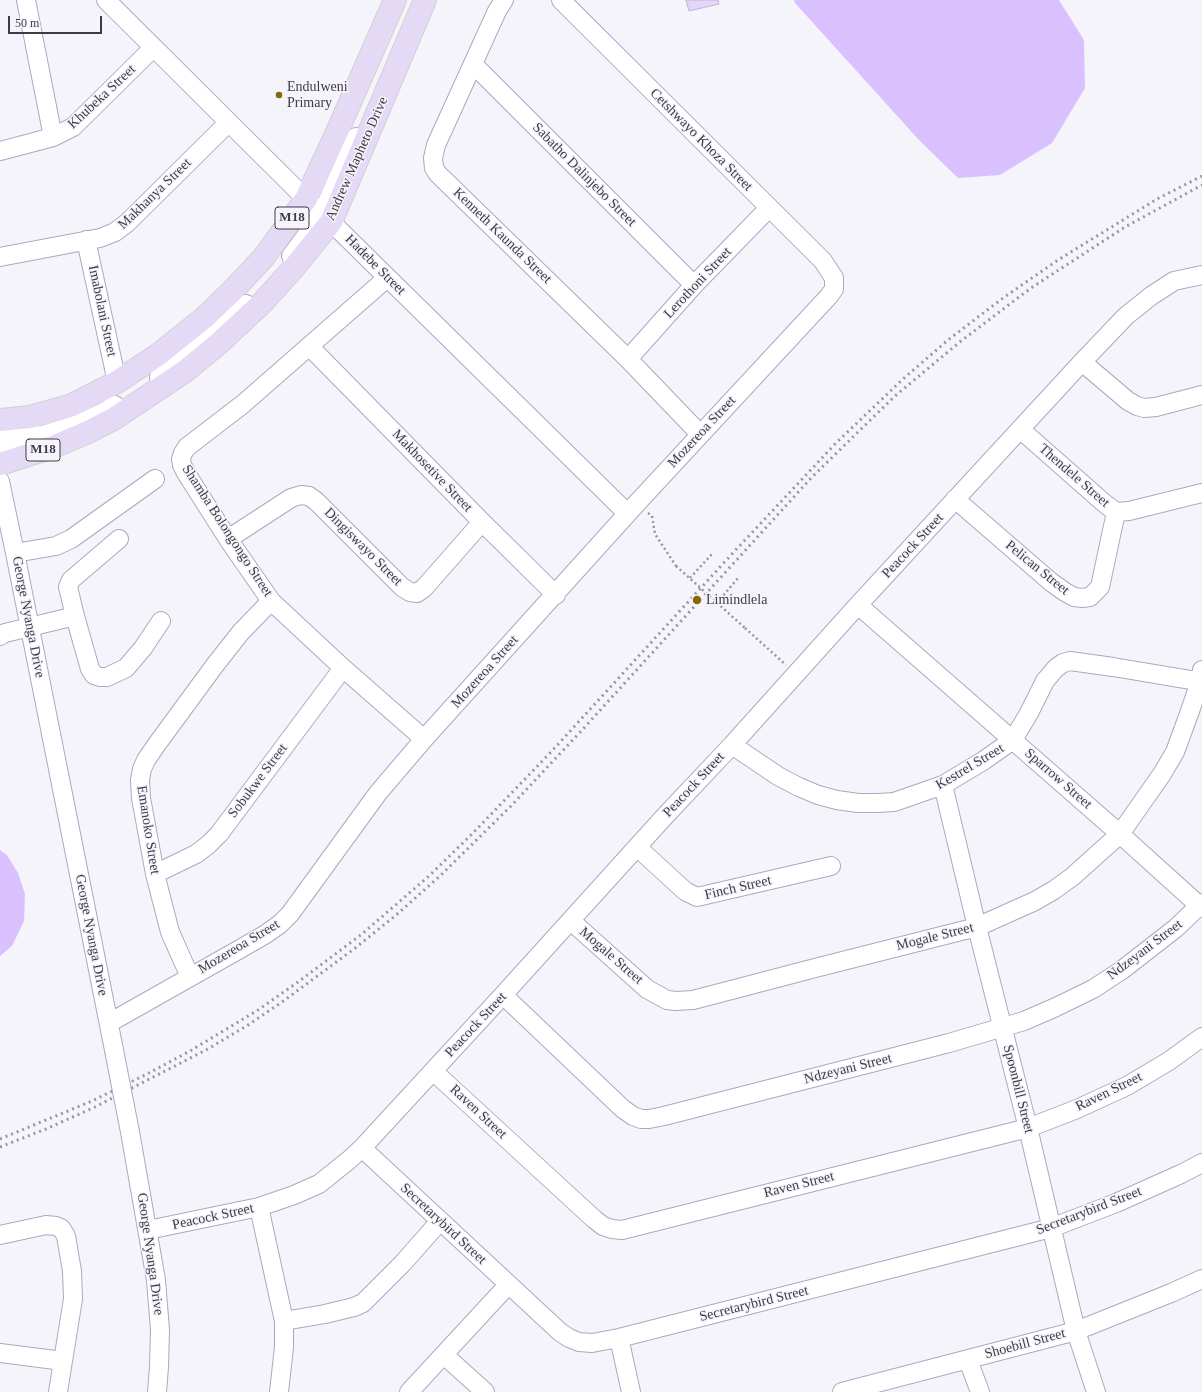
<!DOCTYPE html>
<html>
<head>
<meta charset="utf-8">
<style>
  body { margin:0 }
  #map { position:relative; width:1202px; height:1392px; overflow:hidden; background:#f6f4fb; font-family:"Times New Roman",serif }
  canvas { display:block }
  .scale { position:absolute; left:8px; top:16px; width:94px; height:18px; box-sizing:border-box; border:2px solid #3f3a48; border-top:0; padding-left:5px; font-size:12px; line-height:14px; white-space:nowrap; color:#3f3a48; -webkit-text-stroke:3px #f6f4fb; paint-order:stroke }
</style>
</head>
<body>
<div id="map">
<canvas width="1202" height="1392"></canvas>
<div class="scale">50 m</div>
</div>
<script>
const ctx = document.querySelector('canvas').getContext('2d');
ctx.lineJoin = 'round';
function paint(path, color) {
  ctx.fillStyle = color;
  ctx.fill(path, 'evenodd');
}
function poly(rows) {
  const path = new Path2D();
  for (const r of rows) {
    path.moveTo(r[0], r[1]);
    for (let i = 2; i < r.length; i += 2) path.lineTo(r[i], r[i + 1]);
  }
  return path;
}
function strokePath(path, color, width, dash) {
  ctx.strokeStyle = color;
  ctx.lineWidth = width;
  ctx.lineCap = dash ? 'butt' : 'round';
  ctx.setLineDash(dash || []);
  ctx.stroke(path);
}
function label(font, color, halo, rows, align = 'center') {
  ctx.font = font + ' "Times New Roman",serif';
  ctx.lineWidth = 3;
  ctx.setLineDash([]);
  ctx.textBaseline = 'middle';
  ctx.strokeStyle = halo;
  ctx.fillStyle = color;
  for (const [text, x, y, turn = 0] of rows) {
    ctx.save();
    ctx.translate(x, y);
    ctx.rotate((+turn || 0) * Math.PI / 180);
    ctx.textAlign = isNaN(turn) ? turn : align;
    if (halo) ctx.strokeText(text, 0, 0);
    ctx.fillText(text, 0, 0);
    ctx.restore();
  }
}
const green = poly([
  [794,0,1059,0,1084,40,1085,88,1052,143,1000,175,958,178,919,140,795,3],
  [0,850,7,855,18,873,25,894,24,921,12,946,0,956]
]);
const building = poly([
  [686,0,718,0,719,4,689,11,686,0]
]);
const path = poly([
  [648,513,652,516,655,534,676,566],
  [690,578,712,554],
  [717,603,738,578],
  [745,628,786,665]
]);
const minor = poly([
  [26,0,53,137],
  [106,0,306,199,331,222,627,513],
  [504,0,497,11,436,145,433,158,434,168,438,174,628,359,700,434],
  [474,65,694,285],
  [0,151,53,137,73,127,153,48],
  [86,240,117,382],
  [291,256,322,214,356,137],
  [0,257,100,238,115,232,127,223,228,123],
  [387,278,243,404,187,447,183,453,181,459,182,465,186,473,228,539,271,601,343,668,424,739],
  [309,346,482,522,556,595],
  [628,359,694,285,769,208],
  [1082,362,1128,401,1137,406,1144,408,1156,407,1202,395],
  [159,377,168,371,246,304],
  [1020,429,1104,503,1116,512,1129,511,1202,493],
  [0,432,30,424],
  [0,448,75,425,104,412,115,405],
  [0,481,15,553,114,1050],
  [955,499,1051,582,1065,592,1074,597,1082,598,1090,597,1100,587,1116,512],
  [228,539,291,498,301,495,309,496,316,501,402,587,410,592,417,593,424,588,482,522],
  [15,553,56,546,71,539,155,479],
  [858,605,1120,834,1202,908],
  [75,616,90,669,94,675,100,677,107,677,126,668,143,648,161,621],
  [0,636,5,633,75,616,68,587,71,580,119,539],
  [732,745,778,776,799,787,818,795,837,800,858,803,878,803,894,802,943,785,983,761,1013,740,1029,713,1045,681,1056,668,1063,663,1070,661,1113,667,1202,682],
  [943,785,977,927,1028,1128,1076,1331,1096,1392],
  [637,847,685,891,697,897,831,866],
  [155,874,196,854,208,845,219,834,343,668],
  [571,921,647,989,667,1000,676,1001,693,1000,819,967,977,927,1035,901,1054,890,1072,877,1120,834,1162,774,1175,752,1190,711,1200,682,1202,670],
  [190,977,170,932,155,874,141,798,140,780,142,769,146,760,157,744,215,665,241,632,271,601],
  [503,995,623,1109,633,1116,641,1119,649,1119,664,1116,949,1043,1024,1021,1056,1007,1093,989,1122,970,1176,928,1202,903],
  [109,1023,240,949,266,934,280,924,290,914,378,793,424,739,637,503,829,296,834,289,834,278,823,261,561,0],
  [433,1071,594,1219,603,1226,612,1229,622,1230,1028,1128,1077,1109,1127,1086,1169,1061,1202,1037],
  [130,1132,156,1280,160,1330,159,1367,157,1392],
  [362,1148,560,1332,569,1338,579,1342,592,1343,619,1338,1051,1228,1116,1203,1181,1174,1202,1163],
  [259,1207,284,1321,284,1347,279,1392],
  [148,1230,259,1207,294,1195,319,1184,349,1160,362,1148,503,995,665,816,732,745,858,605,1082,362,1126,316,1151,296,1174,281,1202,275],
  [0,1235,46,1225,56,1226,61,1228,66,1236,72,1271,73,1299,58,1392],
  [284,1321,325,1314,354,1307,363,1303,403,1263,440,1221],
  [619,1338,631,1392],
  [0,1353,63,1361],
  [444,1355,485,1392],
  [968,1360,980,1392],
  [409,1392,508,1285],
  [842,1392,1076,1331,1171,1293,1202,1279]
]);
const major = poly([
  [0,420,30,417,72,405,117,382,159,354,204,318,235,288,264,257,306,199,337,132,395,0],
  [0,464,53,447,86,433,115,418,184,372,218,344,261,304,292,270,331,222,425,0]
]);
const rail = poly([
  [0,1139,92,1101,147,1074,190,1051,258,1010,298,982,362,934,429,876,472,834,551,752,731,555,836,443,903,379,948,340,1003,298,1058,260,1157,199,1202,176],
  [0,1147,46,1129,95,1107,206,1050,248,1025,282,1002,354,949,395,916,440,876,511,806,583,729,812,477,895,396,961,341,1031,288,1125,227,1202,185]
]);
const pathBridge = poly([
  [676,566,745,628]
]);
const minorBridge = poly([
  [114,1050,130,1132]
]);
const markers = [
  [279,95,4,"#836a04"],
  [697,600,5,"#836a04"]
];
const shields = [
  [292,218,34],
  [43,450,34]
];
const shieldNames = [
  ["M18",292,218],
  ["M18",43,450]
];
const poiNames = [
  ["Endulweni",287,87],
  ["Primary",287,103],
  ["Limindlela",706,600]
];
const streetNames = [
  ["Khubeka Street",102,97,-43],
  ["Cetshwayo Khoza Street",701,140,45],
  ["Andrew Mapheto Drive",357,159,-66],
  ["Sabatho Dalinjebo Street",584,175,45],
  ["Makhanya Street",155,194,-44],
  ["Kenneth Kaunda Street",502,236,44],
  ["Hadebe Street",375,265,45],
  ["Lerothoni Street",698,283,-47],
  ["Imabolani Street",102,311,78],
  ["Mozereoa Street",702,432,-47],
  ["Makhosetive Street",432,471,46],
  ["Thendele Street",1074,476,41],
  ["Shamba Bolongongo Street",227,531,57],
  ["Peacock Street",913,546,-47],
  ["Dingiswayo Street",363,547,45],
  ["Pelican Street",1037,568,39],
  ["George Nyanga Drive",28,617,79],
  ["Mozereoa Street",485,672,-48],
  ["Kestrel Street",970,767,-31],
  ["Sparrow Street",1058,779,41],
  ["Sobukwe Street",258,781,-53],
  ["Peacock Street",694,785,-47],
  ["Emanoko Street",148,830,81],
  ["Finch Street",738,888,-13],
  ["George Nyanga Drive",91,935,79],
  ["Mogale Street",935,937,-14],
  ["Mozereoa Street",239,947,-31],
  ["Ndzeyani Street",1145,950,-37],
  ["Mogale Street",611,956,41],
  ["Peacock Street",476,1025,-47],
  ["Ndzeyani Street",848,1069,-14],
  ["Spoonbill Street",1018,1089,76],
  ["Raven Street",1109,1092,-26],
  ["Raven Street",478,1112,43],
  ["Raven Street",799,1185,-14],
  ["Secretarybird Street",1089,1211,-21],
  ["Peacock Street",213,1217,-12],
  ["Secretarybird Street",443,1224,43],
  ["George Nyanga Drive",150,1254,82],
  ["Secretarybird Street",754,1304,-14],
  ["Shoebill Street",1025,1344,-15]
];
paint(green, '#d8c1fe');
paint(building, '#e3d6f9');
strokePath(building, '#c1b4d6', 1);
strokePath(minor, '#b1a4c6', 20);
strokePath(major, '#d1d0d3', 24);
strokePath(path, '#98949f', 2.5, [2, 3]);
strokePath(minor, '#fff', 18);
strokePath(major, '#e5daf6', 22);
strokePath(rail, '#9995a0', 3, [2, 4]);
strokePath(minorBridge, '#b1a4c6', 20, []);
strokePath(pathBridge, '#98949f', 2.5, [2, 3]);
strokePath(minorBridge, '#fff', 18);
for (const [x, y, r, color] of markers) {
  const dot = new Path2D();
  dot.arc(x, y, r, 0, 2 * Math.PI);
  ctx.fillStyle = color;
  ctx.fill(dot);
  strokePath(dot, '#f6f4fb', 1.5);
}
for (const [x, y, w] of shields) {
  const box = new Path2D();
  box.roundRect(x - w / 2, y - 11, w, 22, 3);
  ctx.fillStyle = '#f6f4fb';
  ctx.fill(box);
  strokePath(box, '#3f3a48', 1);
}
label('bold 13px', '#3f3a48', null, shieldNames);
label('14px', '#3f3a48', '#f6f4fb', poiNames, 'left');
label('14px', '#3f3a48', '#f6f4fb', streetNames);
</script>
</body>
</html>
